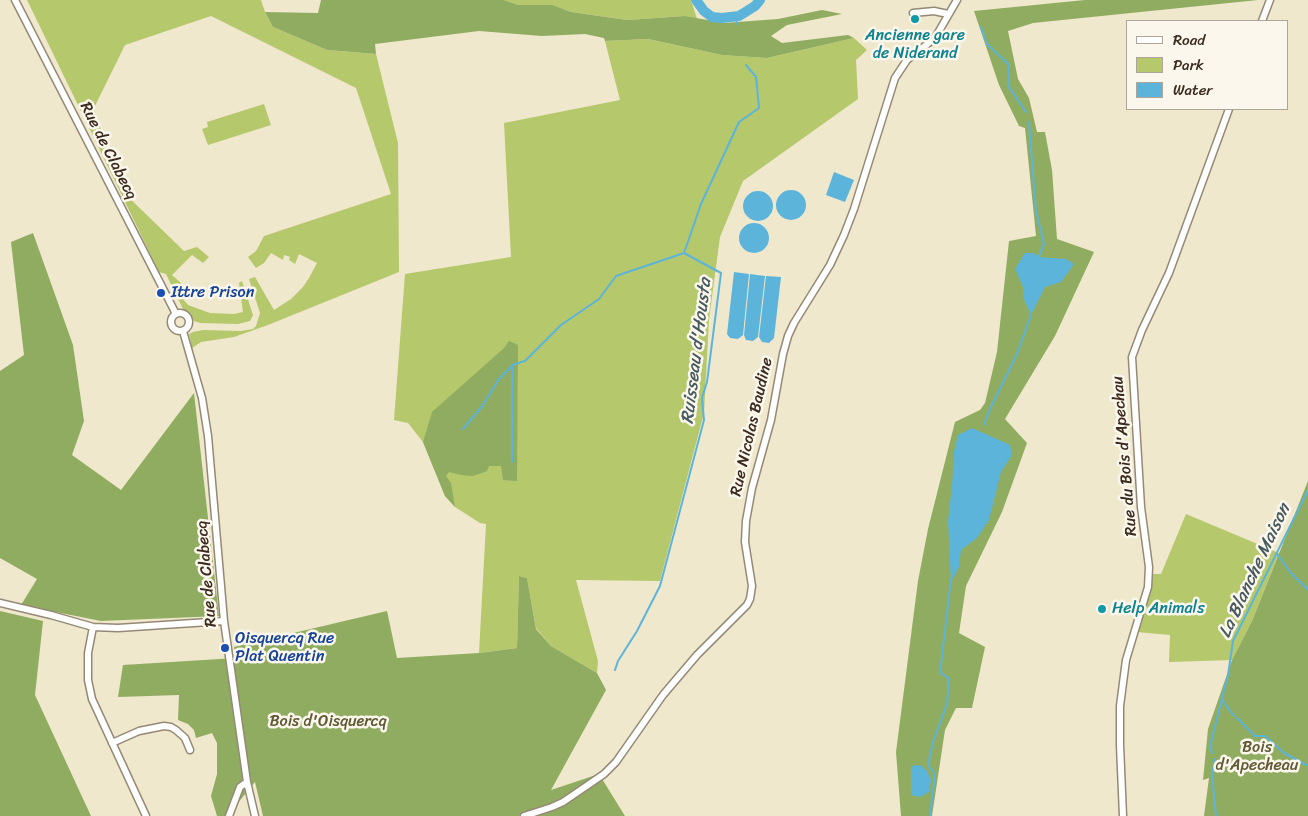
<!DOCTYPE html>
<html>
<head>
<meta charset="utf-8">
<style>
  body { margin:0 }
  #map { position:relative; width:1308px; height:816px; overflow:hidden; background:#efe8cd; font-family:Sriracha,sans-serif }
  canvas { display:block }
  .legend { position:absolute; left:1126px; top:20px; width:162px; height:90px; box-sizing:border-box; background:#fbf7ec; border:1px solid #aea59a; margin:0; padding:6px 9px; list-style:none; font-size:15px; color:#3b2a1e }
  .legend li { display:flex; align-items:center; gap:10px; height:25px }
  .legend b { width:25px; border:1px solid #aea59a }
</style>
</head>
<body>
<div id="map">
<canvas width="1308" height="816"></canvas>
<ul class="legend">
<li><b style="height:6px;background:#fff"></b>Road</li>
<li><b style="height:14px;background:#b5c86c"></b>Park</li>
<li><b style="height:14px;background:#5db4da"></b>Water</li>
</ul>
</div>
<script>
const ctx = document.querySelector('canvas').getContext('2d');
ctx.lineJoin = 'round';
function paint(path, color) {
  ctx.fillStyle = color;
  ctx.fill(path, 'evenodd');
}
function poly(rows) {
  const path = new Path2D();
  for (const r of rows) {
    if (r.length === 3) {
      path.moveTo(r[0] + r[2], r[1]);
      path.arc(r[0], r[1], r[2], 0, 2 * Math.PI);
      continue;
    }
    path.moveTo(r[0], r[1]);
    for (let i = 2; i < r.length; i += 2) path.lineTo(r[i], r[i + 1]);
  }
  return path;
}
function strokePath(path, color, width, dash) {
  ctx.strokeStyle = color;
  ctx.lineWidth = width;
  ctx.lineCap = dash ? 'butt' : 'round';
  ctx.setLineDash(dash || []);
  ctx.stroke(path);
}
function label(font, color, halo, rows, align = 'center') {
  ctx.font = font + ' Sriracha,sans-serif';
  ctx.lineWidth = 5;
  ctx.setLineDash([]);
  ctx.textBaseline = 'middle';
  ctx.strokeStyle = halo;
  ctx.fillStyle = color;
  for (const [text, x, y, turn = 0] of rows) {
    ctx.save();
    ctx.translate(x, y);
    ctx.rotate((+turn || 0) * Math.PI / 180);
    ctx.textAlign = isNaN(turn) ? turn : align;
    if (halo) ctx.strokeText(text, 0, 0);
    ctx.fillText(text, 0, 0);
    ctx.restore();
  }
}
const green = poly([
  [27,0,261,0,265,12,273,27,327,50,376,54,398,143,399,272,268,325,234,337,201,342,192,348,189,334,193,332,203,330,241,331,253,329,256,326,260,313,249,279,255,277,274,310,291,299,303,287,309,278,317,263,299,254,295,264,289,260,290,257,284,255,283,260,271,253,264,263,256,268,248,257,256,251,264,236,391,194,356,88,211,16,125,45,94,108,120,189,184,251,197,247,209,257,203,263,192,255,172,275,188,289,182,298,188,305,210,313,234,314,243,312,239,283,242,281,253,315,250,321,238,324,200,323,194,321,188,312,183,309,166,274,159,272],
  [504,0,691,0,697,19,685,16,627,20,571,12,553,5,518,5],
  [854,38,867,50,856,60,858,99,743,181,720,237,709,319,704,413,660,581,576,580,598,661,597,673,551,646,536,628,527,578,519,576,517,648,479,653,486,524,480,523,455,507,445,496,423,442,408,423,394,420,405,274,511,257,504,123,620,100,605,41,648,39,722,55,767,58],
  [264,104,271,125,208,145,202,129,208,127,207,122],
  [1186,514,1279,553,1252,621,1232,660,1169,662,1170,635,1137,632,1148,596,1152,580,1152,574,1161,574]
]);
const forest = poly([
  [321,0,504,0,518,5,553,5,571,12,627,20,685,16,724,23,778,19,822,10,842,14,787,25,771,36,782,43,848,35,854,38,767,58,722,55,648,39,605,41,604,38,585,34,542,36,479,31,375,44,376,54,327,50,273,27,265,12,318,13],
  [1085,0,1258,0,1033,23,1008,31,1018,79,1029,98,1037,132,1045,132,1052,170,1057,239,1094,252,1055,336,1005,419,1027,443,1002,512,966,586,959,633,985,647,972,708,956,708,945,730,932,816,901,816,896,752,918,581,928,529,955,422,980,410,985,403,997,352,1009,241,1036,236,1025,128,1019,126,999,85,974,11],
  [33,233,73,345,84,421,72,455,121,490,194,393,219,616,101,621,21,605,37,579,0,558,0,371,24,355,11,242],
  [509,341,518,345,517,481,503,480,501,466,489,466,487,471,473,476,461,475,449,472,446,476,451,483,455,507,445,496,423,442,432,412,504,348],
  [1308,481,1308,816,1204,816,1209,778,1203,780,1208,729,1232,660,1252,621],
  [519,576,527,578,536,629,551,646,597,673,606,690,551,790,599,774,625,816,263,816,255,782,227,816,217,816,211,796,217,774,217,743,212,733,196,738,194,730,188,724,178,720,179,695,118,697,123,665,236,658,234,647,387,611,397,658,479,653,517,648],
  [0,611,43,621,35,695,91,816,0,816]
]);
const water = poly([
  [834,172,854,180,845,202,826,195],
  [791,205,15],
  [758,206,15],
  [754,238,15],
  [1025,253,1033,253,1039,257,1066,259,1074,264,1061,282,1045,287,1031,315,1024,299,1023,287,1015,269],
  [734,272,749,274,743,335,738,339,730,338,727,334],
  [750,274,765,276,758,337,753,341,746,340,744,335],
  [766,276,781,277,774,338,769,343,762,342,759,337],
  [972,428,1010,445,1012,455,1001,472,989,520,977,538,961,550,959,567,951,582,948,521,952,486,954,452,958,435],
  [915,765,922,766,927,771,931,780,929,792,920,797,911,795,911,767]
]);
const stream = poly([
  [736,17,737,24],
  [981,27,987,44,1009,65,1009,87,1026,112],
  [1029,122,1036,212,1044,244,1038,258],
  [984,425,990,409,1017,354,1031,315],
  [463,429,483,405,499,379,512,366],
  [512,462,512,365,525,361,561,325,599,299,616,276,684,253],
  [1277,554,1291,573,1308,590],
  [615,670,618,661,637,631,660,586,704,420,702,398,707,382,721,273,684,253,701,204,739,122,759,108,756,77,746,65],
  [1222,700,1234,716],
  [1237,718,1255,736,1265,736,1284,753,1306,765],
  [1212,753,1210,746,1228,675,1233,641,1308,490],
  [1215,759,1212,775,1216,816],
  [930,816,935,774,928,765,933,742,947,704,949,678,940,673,951,579]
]);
const river = poly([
  [696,0,704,11,712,17,722,18,739,16,755,6,760,0]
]);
const minor = poly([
  [15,0,176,314],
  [913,13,934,11,948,14],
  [1262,21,1270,0],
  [180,322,9],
  [183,331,202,398,208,436,224,621,247,782,255,816],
  [0,603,51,615,93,627,118,628,224,621],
  [93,627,88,653,88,680,92,699,146,816],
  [112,743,139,731,164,726,171,727,176,730,185,738,190,750],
  [229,816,240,787,247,782],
  [524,816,552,807,563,802,604,774,616,762,663,695,697,655,747,605,750,599,752,586,745,542,746,521,752,488,771,420,783,354,788,336,794,323,830,265,844,235,854,209,895,78,907,60,935,38,957,0],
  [1123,816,1120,745,1120,706,1126,660,1148,587,1149,567,1141,507,1132,357,1142,330,1169,273,1229,109]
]);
const markers = [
  [915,19,5,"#0f9aa8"],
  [161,293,5,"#1a4fb4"],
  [1102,609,5,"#0f9aa8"],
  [225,648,5,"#1a4fb4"]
];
const cultureNames = [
  ["Ancienne gare",915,36],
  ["de Niderand",915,54],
  ["Help Animals",1112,609,"left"]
];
const streetNames = [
  ["Rue de Clabecq",108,151,63],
  ["Rue Nicolas Baudine",752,427,-77],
  ["Rue du Bois d'Apechau",1125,456,-95],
  ["Rue de Clabecq",207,574,-95]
];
const transitNames = [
  ["Ittre Prison",171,293],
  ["Oisquercq Rue",235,639],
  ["Plat Quentin",235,657]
];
const parkNames = [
  ["Bois d'Oisquercq",328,722],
  ["Bois",1257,748],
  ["d'Apecheau",1257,766]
];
const waterNames = [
  ["Ruisseau d'Housta",697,351,-83],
  ["La Blanche Maison",1255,571,-65]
];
paint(green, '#b5c86c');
paint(forest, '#90ac60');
paint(water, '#5db4da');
strokePath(stream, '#5db4da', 2);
strokePath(river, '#5db4da', 10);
strokePath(minor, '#958976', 9);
strokePath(minor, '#fff', 6);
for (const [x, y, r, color] of markers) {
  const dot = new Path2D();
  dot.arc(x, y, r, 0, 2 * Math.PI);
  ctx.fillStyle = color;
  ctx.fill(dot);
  strokePath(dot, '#fbf7ec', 2);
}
label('16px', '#0d838f', '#fbf7ec', cultureNames);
label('16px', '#3b2a1e', '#fbf7ec', streetNames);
label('16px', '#164399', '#fbf7ec', transitNames, 'left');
label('16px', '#605935', '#fbf7ec', parkNames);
label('italic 18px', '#475a60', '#fbf7ec', waterNames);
</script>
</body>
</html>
